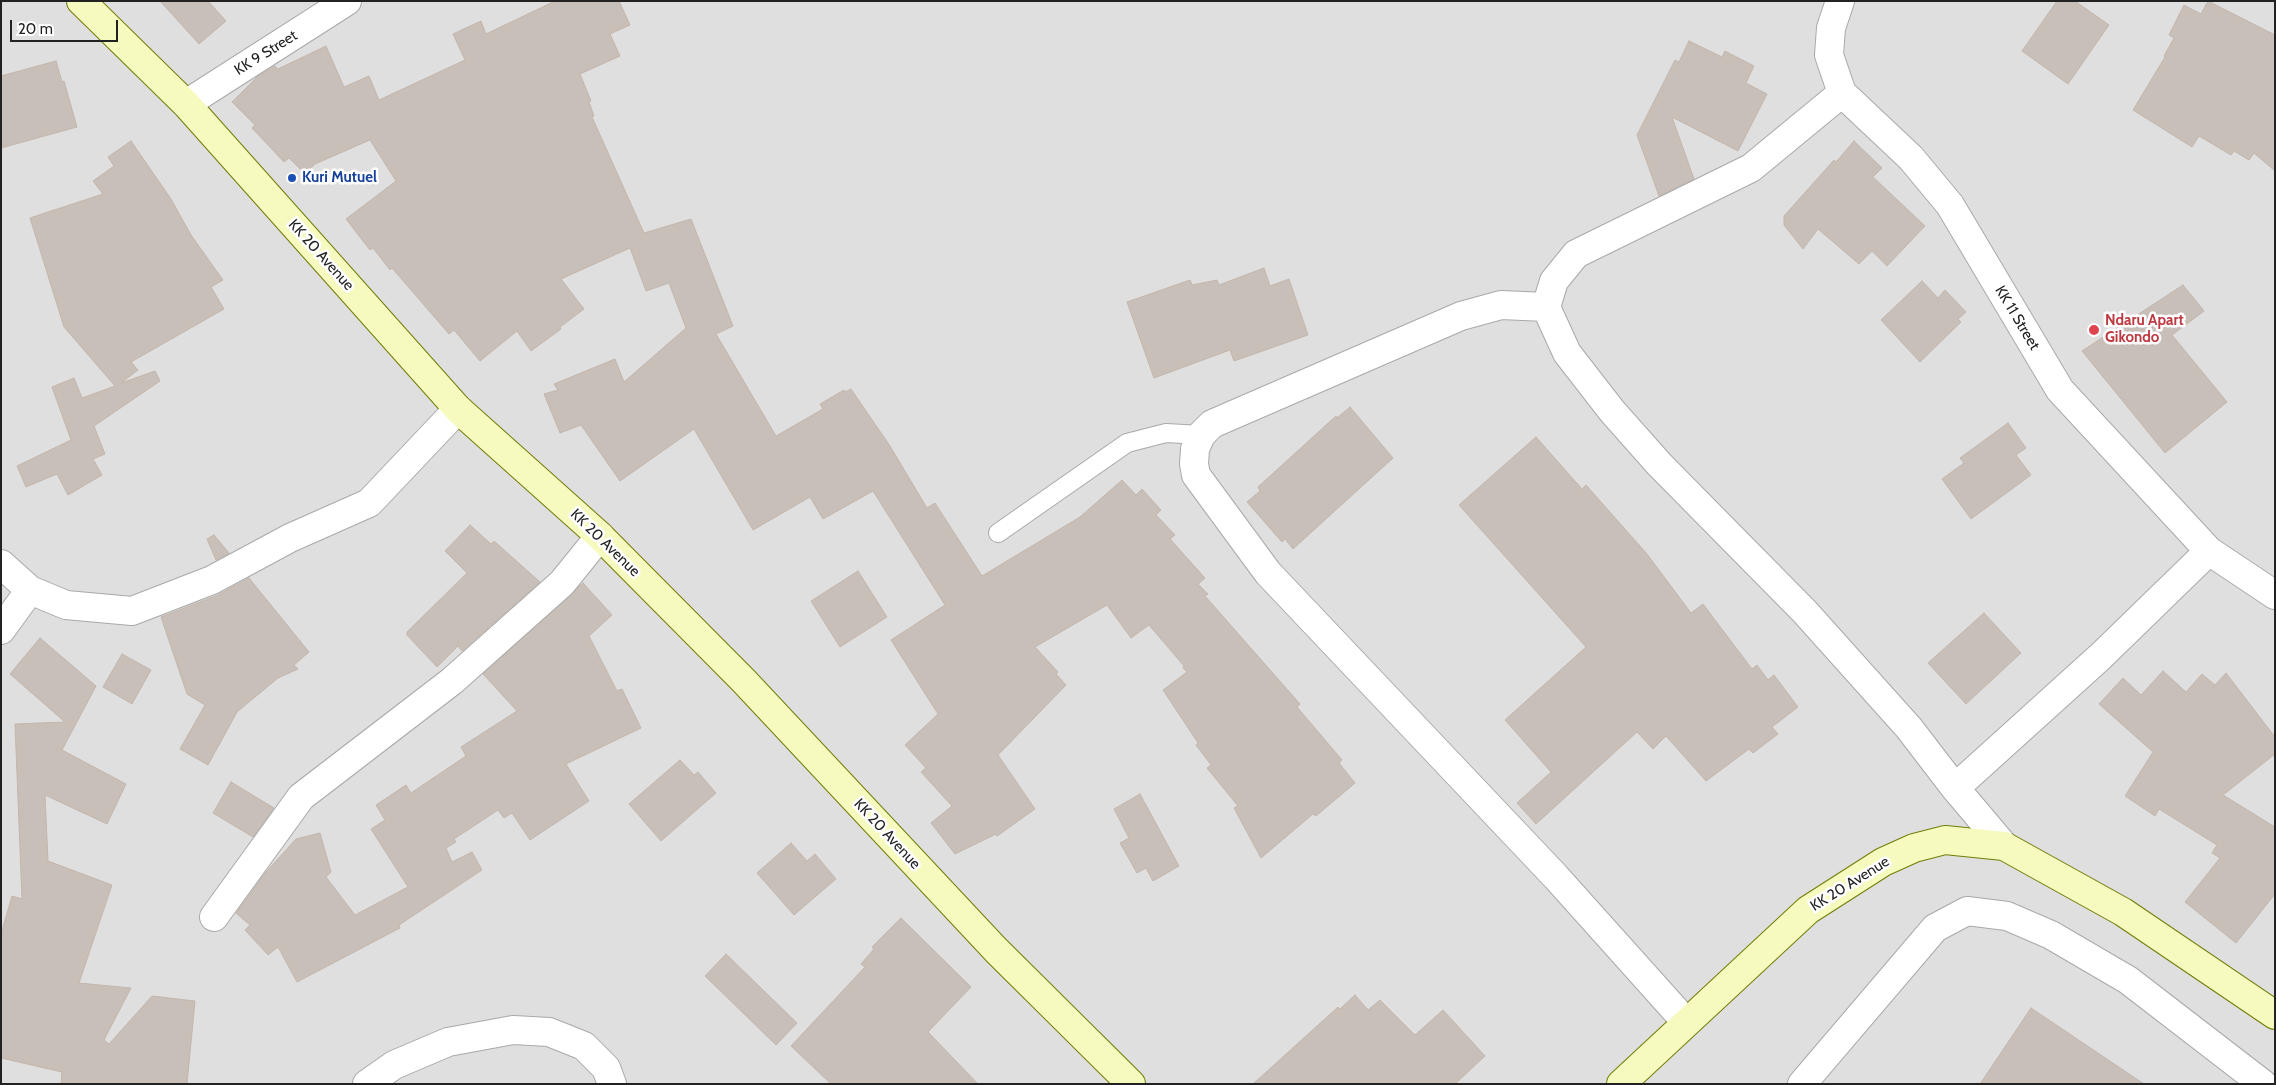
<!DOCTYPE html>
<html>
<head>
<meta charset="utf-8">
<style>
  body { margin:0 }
  #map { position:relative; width:2276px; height:1085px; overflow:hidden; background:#f2efe9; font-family:Cabin,sans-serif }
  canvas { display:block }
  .frame { position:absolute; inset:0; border:2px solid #222; pointer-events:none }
  .scale { position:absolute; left:10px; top:20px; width:108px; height:22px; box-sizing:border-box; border:2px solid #222; border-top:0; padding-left:6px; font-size:15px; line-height:18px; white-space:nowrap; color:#222; -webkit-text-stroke:4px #fff; paint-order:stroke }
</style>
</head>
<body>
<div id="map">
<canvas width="2276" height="1085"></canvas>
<div class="frame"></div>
<div class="scale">20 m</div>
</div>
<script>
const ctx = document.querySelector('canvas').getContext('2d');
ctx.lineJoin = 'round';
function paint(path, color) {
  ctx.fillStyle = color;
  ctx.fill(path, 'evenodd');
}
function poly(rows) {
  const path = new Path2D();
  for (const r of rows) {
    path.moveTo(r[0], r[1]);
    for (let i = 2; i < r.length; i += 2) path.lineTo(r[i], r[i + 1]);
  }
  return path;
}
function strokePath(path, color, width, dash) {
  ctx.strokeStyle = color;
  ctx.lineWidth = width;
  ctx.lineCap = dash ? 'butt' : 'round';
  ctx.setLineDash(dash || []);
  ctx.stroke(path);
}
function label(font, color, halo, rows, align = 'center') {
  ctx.font = font + ' Cabin,sans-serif';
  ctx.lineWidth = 5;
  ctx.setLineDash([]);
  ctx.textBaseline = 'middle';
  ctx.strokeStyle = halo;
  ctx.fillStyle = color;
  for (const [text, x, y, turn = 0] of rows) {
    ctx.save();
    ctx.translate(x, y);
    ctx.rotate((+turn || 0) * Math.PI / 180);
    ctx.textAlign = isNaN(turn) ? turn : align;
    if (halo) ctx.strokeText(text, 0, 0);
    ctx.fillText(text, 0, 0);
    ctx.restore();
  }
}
const residential = poly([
  [1,1,2275,1,2275,1084,1,1084]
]);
const building = poly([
  [160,1,208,1,226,21,199,44,160,1],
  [555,1,619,1,630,25,610,34,620,56,580,74,591,101,589,102,594,116,592,117,644,233,691,219,733,326,716,334,776,436,823,409,820,404,844,390,845,392,851,389,890,446,927,508,935,503,982,576,1080,517,1122,480,1136,495,1142,489,1161,510,1156,515,1175,535,1170,539,1205,578,1198,584,1208,594,1205,596,1300,704,1297,707,1342,760,1339,763,1355,783,1316,816,1313,814,1261,858,1234,808,1238,806,1207,768,1211,765,1196,745,1198,743,1163,690,1187,672,1183,668,1184,666,1149,625,1131,638,1107,605,1035,647,1058,672,1056,674,1066,685,998,755,1035,809,997,836,996,834,955,854,931,823,952,806,921,772,926,768,905,745,938,714,891,640,945,605,873,491,823,519,810,497,753,530,694,429,620,481,581,425,560,433,544,394,558,390,554,384,615,359,624,382,686,328,669,283,646,291,630,248,561,279,584,309,560,327,561,329,531,351,517,331,480,361,454,330,449,334,392,268,390,270,373,248,370,250,346,219,396,181,370,140,315,164,305,174,289,158,284,162,252,128,255,125,232,102,258,76,275,66,278,69,326,46,344,87,369,76,379,100,465,60,453,34,481,21,486,34,555,1],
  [2057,1,2075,1,2109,25,2068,84,2022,51,2057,1],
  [2208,1,2275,35,2275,171,2254,153,2249,160,2234,151,2231,155,2199,136,2192,147,2133,110,2165,57,2164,56,2174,38,2169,35,2184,5,2201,14,2208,1],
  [1689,41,1722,57,1725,51,1754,66,1746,83,1767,94,1738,151,1672,117,1694,179,1659,196,1637,135,1675,60,1679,62,1689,41],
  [56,61,62,82,64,81,77,127,1,148,1,76,56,61],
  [131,141,171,199,191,235,223,280,211,287,224,309,131,362,138,370,121,383,155,371,160,381,94,426,105,454,93,459,102,475,68,495,57,474,26,487,17,466,71,440,52,387,74,378,82,398,115,386,64,327,30,218,103,194,93,181,114,166,108,157,131,141],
  [1854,141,1882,168,1873,177,1925,226,1887,266,1872,251,1859,264,1818,229,1803,249,1784,225,1784,216,1834,160,1836,162,1854,141],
  [1264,268,1270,286,1289,279,1308,335,1234,361,1230,350,1154,378,1127,302,1190,280,1192,285,1217,280,1219,285,1264,268],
  [1922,281,1938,298,1945,290,1966,312,1958,319,1961,322,1920,362,1881,320,1922,281],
  [2183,285,2204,311,2172,335,2227,402,2165,453,2082,351,2183,285],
  [1350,407,1393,458,1293,549,1285,539,1282,542,1247,502,1260,491,1258,487,1336,416,1337,418,1350,407],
  [2008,423,2026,448,2016,455,2031,475,1971,519,1942,479,1964,463,1960,458,2008,423],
  [1536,437,1582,489,1586,485,1647,554,1691,613,1703,604,1752,669,1757,665,1768,680,1774,675,1798,707,1772,727,1778,734,1753,753,1749,749,1706,781,1666,736,1653,749,1637,732,1536,824,1517,803,1551,772,1505,720,1586,647,1459,505,1536,437],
  [470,525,491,544,494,541,540,582,462,651,458,646,437,667,407,635,407,632,467,573,445,551,470,525],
  [214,535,229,553,216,560,207,539,214,535],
  [858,571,887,617,840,647,811,601,858,571],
  [249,578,309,652,294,665,298,669,278,678,237,712,208,765,180,749,205,705,187,694,161,617,218,595,249,578],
  [583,583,612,615,589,636,617,691,622,689,641,728,566,764,589,801,530,840,512,813,504,818,498,810,454,839,456,842,446,848,452,862,472,852,482,870,399,925,400,928,297,982,278,947,268,955,245,930,250,925,236,913,266,872,296,839,320,833,331,872,326,877,355,915,408,887,371,829,385,820,376,805,406,785,411,793,466,756,461,747,517,711,483,674,583,583],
  [1984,613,2021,653,1966,704,1928,663,1984,613],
  [40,638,96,686,62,750,126,784,107,824,45,795,48,861,112,885,79,983,131,988,104,1040,109,1044,152,996,195,1001,187,1084,61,1084,62,1072,1,1058,1,934,12,896,22,899,15,724,65,722,10,674,40,638],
  [122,654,151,670,132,704,103,687,122,654],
  [2163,671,2186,692,2202,674,2215,685,2226,673,2275,737,2275,754,2223,795,2275,827,2275,894,2236,943,2185,902,2220,858,2212,853,2217,845,2159,809,2155,816,2125,796,2153,752,2099,704,2123,678,2141,695,2163,671],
  [680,760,694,775,698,772,716,793,661,841,629,804,680,760],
  [231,782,274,808,253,837,213,813,231,782],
  [1140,794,1179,866,1153,881,1146,868,1137,873,1120,843,1129,838,1114,809,1140,794],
  [791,843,807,861,815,854,836,879,794,915,757,873,791,843],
  [901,918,971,987,928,1032,978,1084,831,1084,791,1046,865,967,861,964,874,949,872,947,901,918],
  [726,954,797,1023,776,1045,705,976,726,954],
  [1355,995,1368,1010,1380,1000,1415,1035,1443,1010,1485,1056,1455,1084,1253,1084,1338,1007,1340,1009,1355,995],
  [2031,1008,2144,1084,1980,1084,2031,1008]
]);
const lane = poly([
  [998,533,1127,443,1166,433,1201,435]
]);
const street = poly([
  [1840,1,1831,28,1829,55,1842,93,1911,158,1950,205,2060,390,2209,551,2275,595],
  [186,104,347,1],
  [1546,307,1567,353,1612,411,1659,464,1805,612,1909,728,1955,788,2004,846],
  [1,564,30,590],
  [1,630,30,590,66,605,132,611,212,580,290,538,369,503,458,409],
  [1955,788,2101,656,2209,551],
  [214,917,301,797,452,681,562,583,600,536],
  [1686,1022,1556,877,1268,573,1196,475,1194,464,1195,449,1201,435,1212,424,1461,316,1501,305,1546,307,1554,281,1576,254,1751,168,1842,93],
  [367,1084,394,1065,448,1042,513,1030,549,1032,584,1046,606,1068,612,1084],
  [1802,1084,1935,928,1967,911,2007,916,2051,935,2128,980,2263,1084]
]);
const secondary = poly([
  [81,1,186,104,458,409,600,536,744,681,996,950,1131,1084],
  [1621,1084,1808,910,1883,862,1914,848,1945,840,2004,846,2123,912,2275,1015]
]);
const markers = [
  [292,178,5,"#1a4fb4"],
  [2094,330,6,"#e0444e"]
];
const streetNames = [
  ["KK 9 Street",266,53,-32],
  ["KK 20 Avenue",321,255,48],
  ["KK 11 Street",2017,318,59],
  ["KK 20 Avenue",605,543,44],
  ["KK 20 Avenue",887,834,47],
  ["KK 20 Avenue",1850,884,-32]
];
const transitNames = [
  ["Kuri Mutuel",302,178]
];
const healthNames = [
  ["Ndaru Apart",2105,321],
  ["Gikondo",2105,338]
];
paint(residential, '#e0dfdf');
paint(building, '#c7bfb8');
strokePath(building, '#c4b6ab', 1);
strokePath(lane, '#a9a9a9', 20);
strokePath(street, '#a9a9a9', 30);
strokePath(secondary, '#707d05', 30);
strokePath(lane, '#fff', 18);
strokePath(street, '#fff', 28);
strokePath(secondary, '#f7fabf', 28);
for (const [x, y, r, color] of markers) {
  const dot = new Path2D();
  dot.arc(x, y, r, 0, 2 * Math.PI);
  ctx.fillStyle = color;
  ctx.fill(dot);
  strokePath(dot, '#fff', 2);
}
label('15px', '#222', '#fff', streetNames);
label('bold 15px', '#164399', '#fff', transitNames, 'left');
label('bold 15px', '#be3a42', '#fff', healthNames, 'left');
</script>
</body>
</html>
